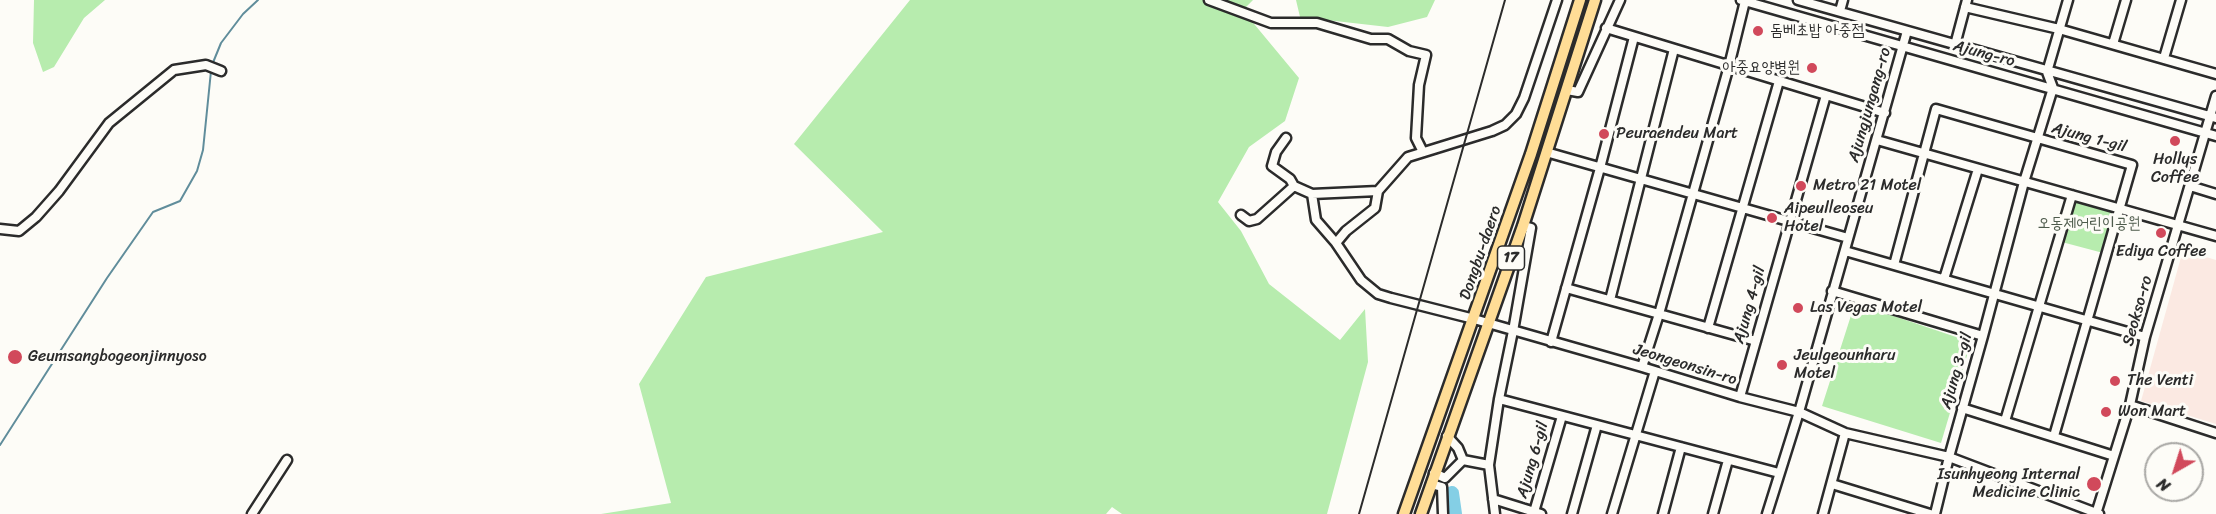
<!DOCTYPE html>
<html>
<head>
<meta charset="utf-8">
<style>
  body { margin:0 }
  #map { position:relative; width:2216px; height:514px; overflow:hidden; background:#fdfcf7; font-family:Sriracha,sans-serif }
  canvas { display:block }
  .north { position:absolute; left:2144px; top:442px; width:60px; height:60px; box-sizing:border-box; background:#fdfcf7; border:2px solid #a9a8a5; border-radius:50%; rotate:219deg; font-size:16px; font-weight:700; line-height:24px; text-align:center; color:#2b2b2b }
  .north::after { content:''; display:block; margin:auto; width:21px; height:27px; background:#d1495b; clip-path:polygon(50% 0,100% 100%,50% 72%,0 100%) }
</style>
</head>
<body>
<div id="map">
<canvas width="2216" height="514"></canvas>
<div class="north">N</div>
</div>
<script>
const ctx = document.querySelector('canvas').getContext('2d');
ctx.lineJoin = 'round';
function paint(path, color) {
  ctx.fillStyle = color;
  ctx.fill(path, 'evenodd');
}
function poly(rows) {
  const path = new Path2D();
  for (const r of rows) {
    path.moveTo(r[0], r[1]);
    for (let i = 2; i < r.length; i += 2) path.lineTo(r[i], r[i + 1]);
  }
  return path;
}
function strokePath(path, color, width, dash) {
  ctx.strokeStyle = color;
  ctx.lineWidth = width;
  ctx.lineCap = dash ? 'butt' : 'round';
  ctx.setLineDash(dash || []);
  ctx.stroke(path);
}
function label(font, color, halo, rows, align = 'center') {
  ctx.font = font + ' Sriracha,"Poor Story",sans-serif';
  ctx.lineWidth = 6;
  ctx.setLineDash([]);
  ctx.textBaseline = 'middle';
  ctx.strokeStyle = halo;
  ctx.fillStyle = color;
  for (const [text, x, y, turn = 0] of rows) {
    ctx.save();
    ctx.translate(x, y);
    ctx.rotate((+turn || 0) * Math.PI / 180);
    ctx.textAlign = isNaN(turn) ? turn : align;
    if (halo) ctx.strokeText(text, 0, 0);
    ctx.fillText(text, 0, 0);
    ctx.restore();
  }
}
const built = poly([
  [2183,250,2216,260,2216,424,2141,401]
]);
const green = poly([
  [34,0,105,0,84,18,54,67,43,72,33,43],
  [910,0,1253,0,1244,9,1250,19,1299,78,1285,121,1249,147,1218,202,1241,231,1269,284,1340,340,1365,309,1368,362,1327,514,1122,514,1112,507,1106,514,601,514,671,503,639,384,706,277,883,232,794,144],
  [1296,0,1435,0,1427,17,1388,27,1300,17],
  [2072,195,2120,207,2107,254,2058,241],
  [1855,303,1971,342,1941,443,1822,406]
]);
const stream = poly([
  [212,65,221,43,243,14,258,0],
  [0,445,107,278,153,212,180,201,197,171,203,150,211,71]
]);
const river = poly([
  [1452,493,1455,514]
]);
const minor = poly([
  [1209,0,1271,23,1317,23,1371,39,1388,39,1409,51,1426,55,1419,85,1416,138,1423,152],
  [1557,0,1524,98,1516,114,1505,125,1492,131,1408,157,1378,191,1375,208,1346,231,1336,243,1361,280,1378,294,1391,298,1474,319,1642,367,1740,397,1799,412,1845,433,1949,457,2099,514],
  [1741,0,2216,136],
  [1798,0,2216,118],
  [1965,7,2059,29,2216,74],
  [1840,11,1843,0],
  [1606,28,1885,113],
  [2113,44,2126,0],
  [1955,45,1967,0],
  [2164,58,2181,0],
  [1567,90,1578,92,1620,0],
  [1286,138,1276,152,1272,166,1290,179,1294,186,1312,194,1378,191],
  [1877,140,2216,236],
  [1546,152,1848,238],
  [2190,186,2216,194],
  [1312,194,1316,220,1336,243],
  [1241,215,1249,221,1257,219,1294,186],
  [0,229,19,231,36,217,59,191,109,123,174,70,206,65,221,71],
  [1845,251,2145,337],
  [1894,265,1936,109,2132,165,2054,436],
  [1944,279,1978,169],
  [1566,288,1756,341],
  [1832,291,1983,336],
  [1610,300,1674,49],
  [1708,328,1779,81],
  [1551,342,1600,168,1634,37],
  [1642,367,1659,314,1729,66,1745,1],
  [1740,397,1826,95],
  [1499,399,1779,473],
  [2130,405,2216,433],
  [1962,408,2114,456],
  [2005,421,2072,195],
  [1447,436,1458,448,1463,460],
  [1463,460,1489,465],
  [1434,473,1445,478,1463,460],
  [1431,484,1442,487,1443,514],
  [1832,484,1930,514],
  [1493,499,1541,514],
  [1534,512,1562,416],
  [252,514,287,460],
  [1495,514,1489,465,1499,399,1513,331,1531,228,1523,226],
  [1572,514,1597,425],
  [1612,514,1655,371],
  [1663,514,1681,447],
  [1713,514,1728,460],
  [1767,514,1799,412,1907,31],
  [1823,514,1845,433],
  [1935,514,1949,457,1983,336,2024,182,2053,88,2047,72,2068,0],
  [2096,514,2130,405,2145,337,2216,96]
]);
const major = poly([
  [1404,514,1531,154,1580,0],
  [1421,514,1523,226,1595,0]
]);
const rail = poly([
  [1359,514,1505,0]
]);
const markers = [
  [1758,31,6,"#d1495b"],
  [1812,68,6,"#d1495b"],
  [1604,134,6,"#d1495b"],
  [2175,141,6,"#d1495b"],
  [1801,186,6,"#d1495b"],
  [1772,218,6,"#d1495b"],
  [2161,233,6,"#d1495b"],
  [1798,308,6,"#d1495b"],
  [15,357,8,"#d1495b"],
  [1782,365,6,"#d1495b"],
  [2115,381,6,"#d1495b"],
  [2106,412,6,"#d1495b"],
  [2094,484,8,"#d1495b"]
];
const shields = [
  [1511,258,27]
];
const shieldNames = [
  ["17",1511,258]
];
const poiNames = [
  ["돔베초밥 아중점",1770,31],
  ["아중요양병원",1800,68,"right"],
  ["Peuraendeu Mart",1616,134],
  ["Hollys",2175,160,"center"],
  ["Coffee",2175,178,"center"],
  ["Metro 21 Motel",1813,186],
  ["Aipeulleoseu",1784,209],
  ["Hotel",1784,227],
  ["Ediya Coffee",2161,252,"center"],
  ["Las Vegas Motel",1810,308],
  ["Jeulgeounharu",1794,356],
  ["Motel",1794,374],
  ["Geumsangbogeonjinnyoso",28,357],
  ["The Venti",2127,381],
  ["Won Mart",2118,412],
  ["Isunhyeong Internal",2080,475,"right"],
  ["Medicine Clinic",2080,493,"right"]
];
const streetNames = [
  ["Ajung-ro",1984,54,15],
  ["Ajungjungang-ro",1870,105,-74],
  ["Ajung 1-gil",2089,138,15],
  ["Dongbu-daero",1481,253,-71],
  ["Ajung 4-gil",1750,305,-74],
  ["Seokso-ro",2138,311,-74],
  ["Jeongeonsin-ro",1685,365,17],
  ["Ajung 3-gil",1957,371,-74],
  ["Ajung 6-gil",1533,460,-74]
];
const parkNames = [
  ["오동제어린이공원",2089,224]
];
paint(built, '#fbe9e2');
paint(green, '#b7ecae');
strokePath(stream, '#608d9b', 2);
strokePath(river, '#84cfe5', 14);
strokePath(minor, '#2b2b2b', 13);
strokePath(major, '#2b2b2b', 15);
strokePath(minor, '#fdfcf7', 8);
strokePath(major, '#ffdd96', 10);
strokePath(rail, '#2b2b2b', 2);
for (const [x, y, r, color] of markers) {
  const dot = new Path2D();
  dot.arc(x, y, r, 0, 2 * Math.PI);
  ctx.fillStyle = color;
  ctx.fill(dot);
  strokePath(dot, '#fdfcf7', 2);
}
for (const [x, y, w] of shields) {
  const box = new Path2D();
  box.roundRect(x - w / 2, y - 12, w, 24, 4.5);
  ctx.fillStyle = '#fdfcf7';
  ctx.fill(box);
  strokePath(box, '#2b2b2b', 1.5);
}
label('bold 15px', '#2b2b2b', null, shieldNames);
label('16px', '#2b2b2b', '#fdfcf7', poiNames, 'left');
label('16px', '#2b2b2b', '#fdfcf7', streetNames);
label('16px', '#4e5b4c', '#fdfcf7', parkNames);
</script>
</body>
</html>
